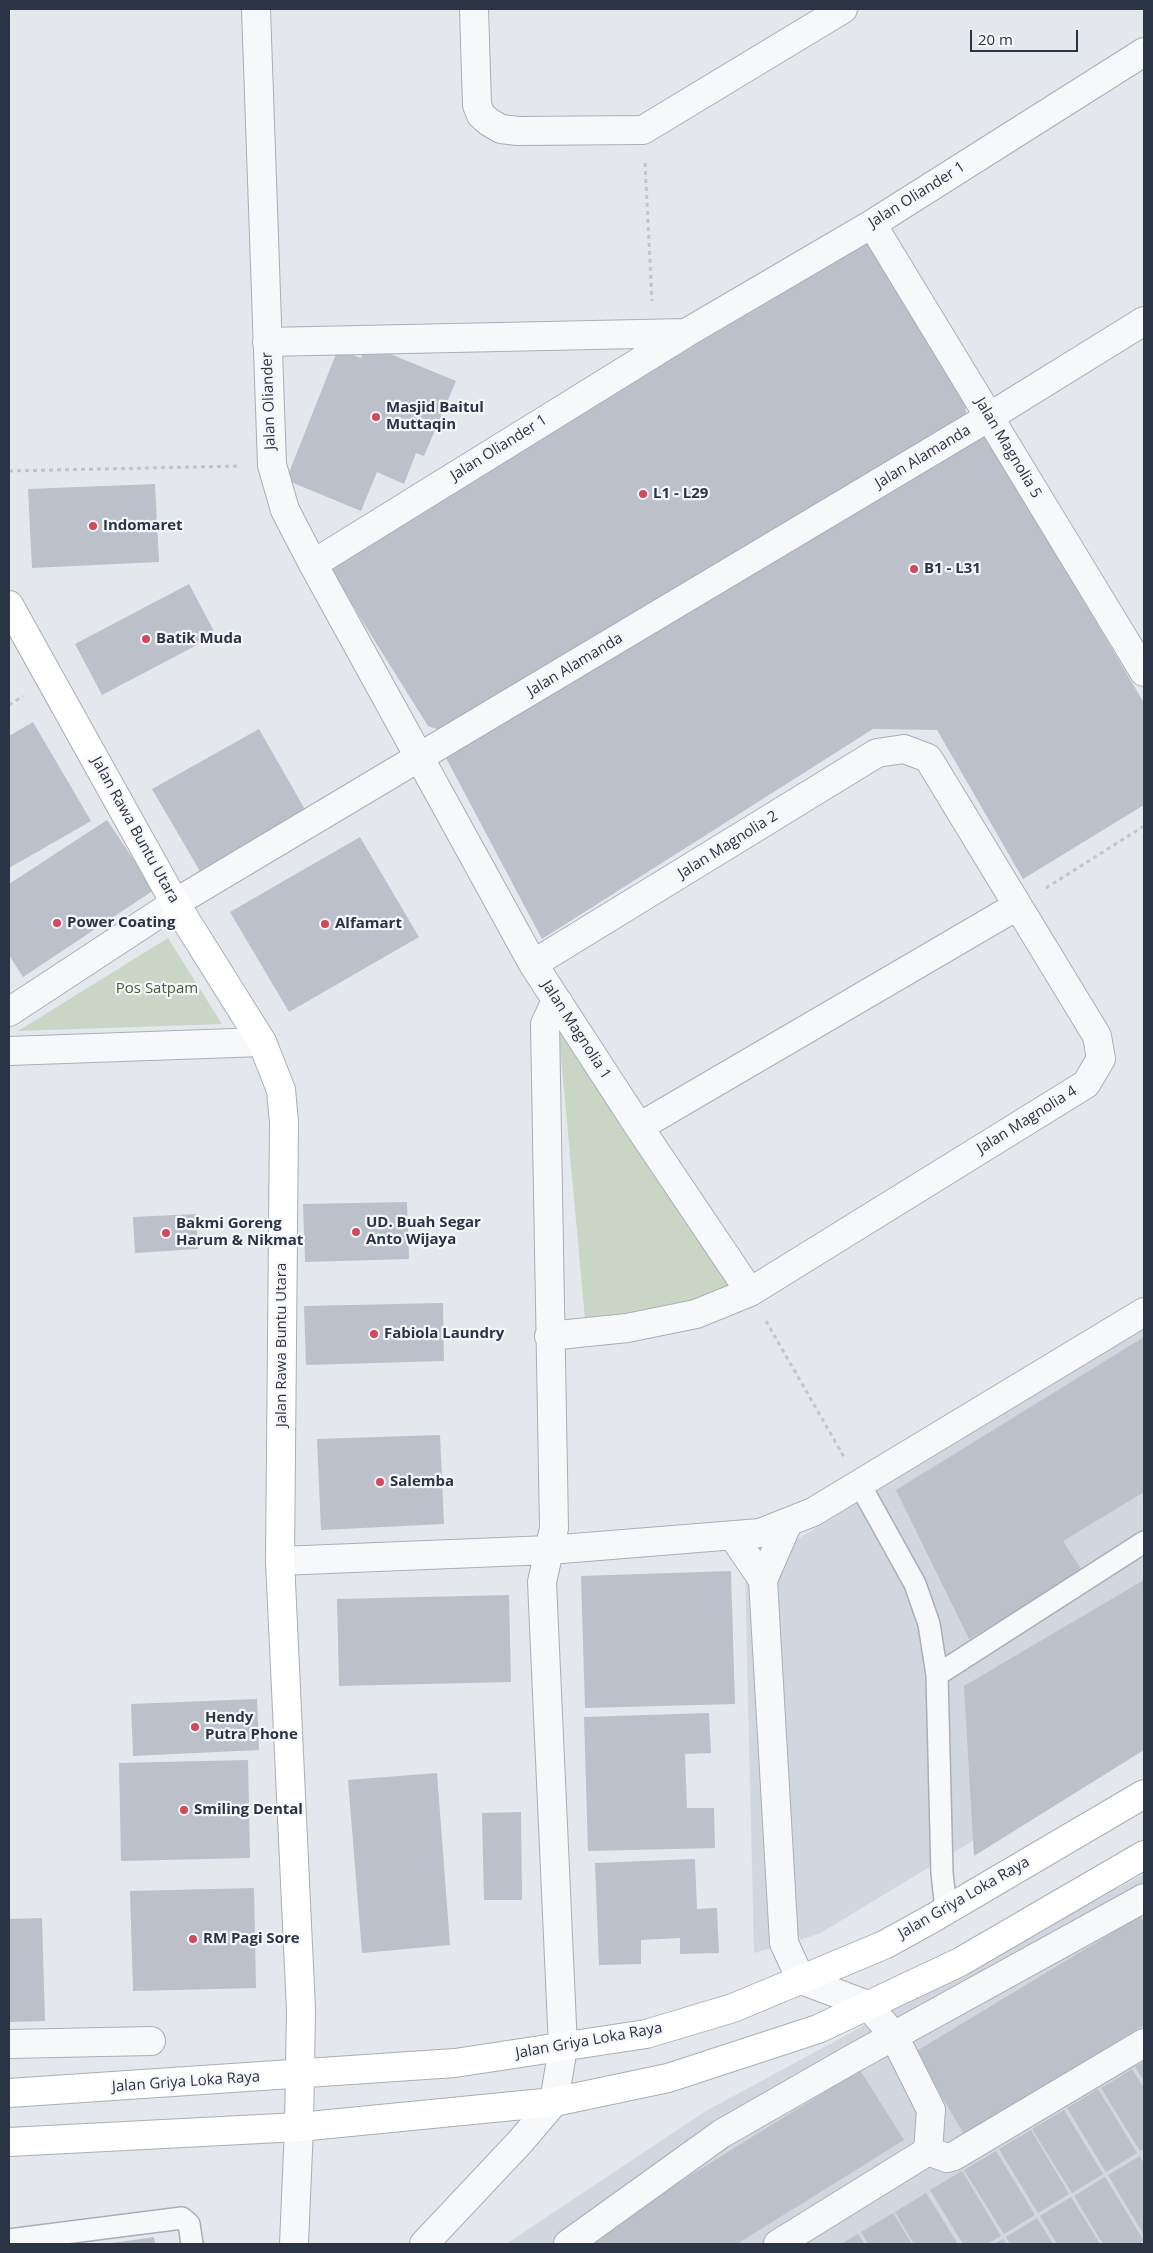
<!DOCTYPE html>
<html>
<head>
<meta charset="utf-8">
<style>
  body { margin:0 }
  #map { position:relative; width:1153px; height:2253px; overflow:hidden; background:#e4e7ec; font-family:"Open Sans",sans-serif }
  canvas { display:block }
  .frame { position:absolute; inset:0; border:10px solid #2b3445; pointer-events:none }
  .scale { position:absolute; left:970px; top:30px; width:108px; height:22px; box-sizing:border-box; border:2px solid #2b3445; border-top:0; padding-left:6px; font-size:15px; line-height:18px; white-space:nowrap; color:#2b3445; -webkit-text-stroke:4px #f4f6f9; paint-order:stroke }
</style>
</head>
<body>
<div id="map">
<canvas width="1153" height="2253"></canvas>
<div class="frame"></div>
<div class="scale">20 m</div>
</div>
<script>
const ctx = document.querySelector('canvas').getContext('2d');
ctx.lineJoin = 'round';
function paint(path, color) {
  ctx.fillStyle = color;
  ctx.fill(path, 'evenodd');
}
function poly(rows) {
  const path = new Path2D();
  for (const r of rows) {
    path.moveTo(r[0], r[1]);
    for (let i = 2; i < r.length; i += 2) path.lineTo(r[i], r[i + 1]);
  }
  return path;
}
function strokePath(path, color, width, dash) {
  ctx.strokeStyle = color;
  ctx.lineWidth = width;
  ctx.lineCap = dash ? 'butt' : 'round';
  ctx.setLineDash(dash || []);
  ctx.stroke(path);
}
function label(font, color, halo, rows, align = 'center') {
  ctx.font = font + ' "Open Sans",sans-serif';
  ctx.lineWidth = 4.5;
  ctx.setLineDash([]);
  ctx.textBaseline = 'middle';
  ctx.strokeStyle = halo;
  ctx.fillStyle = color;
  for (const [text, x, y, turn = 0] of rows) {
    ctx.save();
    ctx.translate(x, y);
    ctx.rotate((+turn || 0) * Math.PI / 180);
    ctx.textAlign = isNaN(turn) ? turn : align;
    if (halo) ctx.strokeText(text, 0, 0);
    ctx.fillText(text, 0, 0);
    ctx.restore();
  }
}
const built = poly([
  [1144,1328,1144,1737,819,1934,754,1953,745,1571],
  [1144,1874,1144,2238,1135,2244,506,2244,706,2111]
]);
const green = poly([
  [168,938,222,1024,18,1031],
  [558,1024,634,1143,733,1292,697,1305,585,1319]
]);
const building = poly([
  [870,242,965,397,966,413,958,425,440,730,428,726,326,563],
  [366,344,456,381,424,456,416,453,404,484,377,472,361,511,286,480,338,349,361,358],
  [986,436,1144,703,1144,805,1023,879,937,730,873,729,542,939,446,758],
  [155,484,159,562,32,568,28,489],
  [189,584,216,635,102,695,75,644],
  [33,722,91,821,9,868,9,736],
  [259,729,307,813,201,873,152,789],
  [107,820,154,890,23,977,9,955,9,884],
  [360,837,419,937,289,1012,230,912],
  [407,1202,409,1259,305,1262,303,1204],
  [196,1214,198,1249,135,1253,133,1217],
  [443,1303,444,1361,306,1365,304,1306],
  [1144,1337,1144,1492,1063,1541,1083,1572,969,1639,896,1490],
  [440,1435,444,1524,321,1530,317,1439],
  [731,1571,735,1704,585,1708,581,1576],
  [1144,1580,1144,1750,974,1856,964,1686],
  [509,1595,511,1682,339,1686,337,1599],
  [257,1699,259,1750,133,1756,131,1704],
  [709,1713,711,1753,685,1754,687,1808,714,1808,715,1848,588,1851,584,1717],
  [248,1760,250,1858,121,1861,119,1763],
  [437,1773,450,1945,362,1953,348,1780],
  [521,1812,522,1900,484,1900,482,1813],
  [695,1859,697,1909,717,1908,719,1953,680,1954,680,1938,641,1940,641,1964,599,1965,595,1863],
  [254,1888,256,1988,133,1991,130,1891],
  [1140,1916,1144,1922,1144,2025,964,2134,915,2052],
  [42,1918,45,2021,9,2022,9,1919],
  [1144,2061,1144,2081,1135,2067],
  [1132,2069,1144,2088,1144,2149,1140,2151,1101,2088],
  [860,2070,904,2140,737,2244,580,2244],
  [1098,2089,1137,2153,1106,2172,1067,2108],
  [1064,2110,1103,2174,1072,2193,1032,2129],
  [1031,2130,1069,2194,1038,2213,999,2149],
  [996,2151,1035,2215,1004,2234,964,2170],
  [1140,2156,1144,2164,1144,2235,1108,2175],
  [962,2171,1001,2236,987,2244,963,2244,930,2190],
  [1105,2177,1144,2241,1138,2244,1103,2244,1074,2196],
  [926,2193,958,2244,914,2244,895,2212],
  [1071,2197,1100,2244,1057,2244,1040,2216],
  [893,2213,912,2244,868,2244,861,2232],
  [1037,2218,1053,2244,1010,2244,1006,2237],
  [858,2234,865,2244,841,2244],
  [154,2237,155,2244,112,2244,112,2243],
  [1003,2239,1007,2244,994,2244]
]);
const path = poly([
  [645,163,652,301],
  [9,471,239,466],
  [9,705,23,696],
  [1046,888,1144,826],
  [766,1321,844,1457]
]);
const lane = poly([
  [859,1483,915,1584,929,1624,937,1675,942,1873,946,1910],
  [937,1675,1144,1542],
  [9,2240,182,2218,189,2224,192,2244]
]);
const street = poly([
  [256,9,272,465,285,510,313,564,533,964,639,1127,750,1292],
  [474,9,477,105,481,115,489,122,501,129,518,131,643,130,843,9],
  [872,224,1144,672],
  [267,342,686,333],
  [313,564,686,333,872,224,1144,52],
  [533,964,877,753,904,749,928,758,1097,1036,1101,1059,1086,1084,750,1292,696,1314,627,1328,549,1336],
  [9,1012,175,903,989,417,1144,321],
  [9,1051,262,1042],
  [639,1127,1017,906],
  [788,1523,763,1580,784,1943,801,1980,868,2005,894,2036,931,2110,928,2151],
  [733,1536,763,1580],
  [280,1561,549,1550,760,1533,813,1512,1144,1312],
  [9,2044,151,2041],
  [294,2244,299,2127],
  [424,2244,520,2142,554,2102,563,2047,542,1582,554,1528,545,1024,552,1009,559,1003],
  [568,2244,721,2134,852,2059,1144,1898],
  [778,2244,928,2151,947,2158,954,2156,1144,2043]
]);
const secondary = poly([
  [9,605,175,903,262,1042,281,1090,284,1122,280,1561,301,2010,299,2127],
  [9,2093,455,2063,646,2034,733,2008,884,1945,933,1918,1144,1794],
  [9,2142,299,2127,554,2102,668,2078,818,2029,960,1962,1144,1855]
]);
const markers = [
  [376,417,5,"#d1495b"],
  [643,494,5,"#d1495b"],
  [93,526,5,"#d1495b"],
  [914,569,5,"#d1495b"],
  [146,639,5,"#d1495b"],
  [57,923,5,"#d1495b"],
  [325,924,5,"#d1495b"],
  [356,1232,5,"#d1495b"],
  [166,1233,5,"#d1495b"],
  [374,1334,5,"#d1495b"],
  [380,1482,5,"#d1495b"],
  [195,1727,5,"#d1495b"],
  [184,1810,5,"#d1495b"],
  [193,1939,5,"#d1495b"]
];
const streetNames = [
  ["Jalan Oliander 1",917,195,-32],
  ["Jalan Oliander",269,401,-92],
  ["Jalan Oliander 1",499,448,-32],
  ["Jalan Magnolia 5",1008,448,59],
  ["Jalan Alamanda",923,457,-31],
  ["Jalan Alamanda",575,665,-31],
  ["Jalan Rawa Buntu Utara",135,830,61],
  ["Jalan Magnolia 2",728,845,-32],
  ["Jalan Magnolia 1",576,1030,57],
  ["Jalan Magnolia 4",1027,1120,-32],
  ["Jalan Rawa Buntu Utara",282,1345,-90],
  ["Jalan Griya Loka Raya",964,1898,-30],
  ["Jalan Griya Loka Raya",589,2041,-10],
  ["Jalan Griya Loka Raya",186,2082,-4]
];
const poiNames = [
  ["Masjid Baitul",386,408],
  ["Muttaqin",386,425],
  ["L1 - L29",653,494],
  ["Indomaret",103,526],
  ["B1 - L31",924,569],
  ["Batik Muda",156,639],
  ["Power Coating",67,923],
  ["Alfamart",335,924],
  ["UD. Buah Segar",366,1223],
  ["Anto Wijaya",366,1240],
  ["Bakmi Goreng",176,1224],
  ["Harum & Nikmat",176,1241],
  ["Fabiola Laundry",384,1334],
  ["Salemba",390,1482],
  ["Hendy",205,1718],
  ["Putra Phone",205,1735],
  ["Smiling Dental",194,1810],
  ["RM Pagi Sore",203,1939]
];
const parkNames = [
  ["Pos Satpam",157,989]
];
paint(built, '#d2d6de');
paint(green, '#c9d6c5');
paint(building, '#bbc0ca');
strokePath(lane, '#a9aeb7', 24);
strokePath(street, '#a9aeb7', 30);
strokePath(secondary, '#a9aeb7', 30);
strokePath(path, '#c2c5cb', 3, [4, 4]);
strokePath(lane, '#f7f8fa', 21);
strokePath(street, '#f7f8fa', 28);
strokePath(secondary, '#fff', 28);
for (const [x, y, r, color] of markers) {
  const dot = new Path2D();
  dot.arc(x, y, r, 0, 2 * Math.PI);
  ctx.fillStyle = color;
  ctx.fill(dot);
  strokePath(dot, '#f4f6f9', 2);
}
label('15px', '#2b3445', '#f4f6f9', streetNames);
label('bold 15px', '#2b3445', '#f4f6f9', poiNames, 'left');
label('15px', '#3f6138', '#f4f6f9', parkNames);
</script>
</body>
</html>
